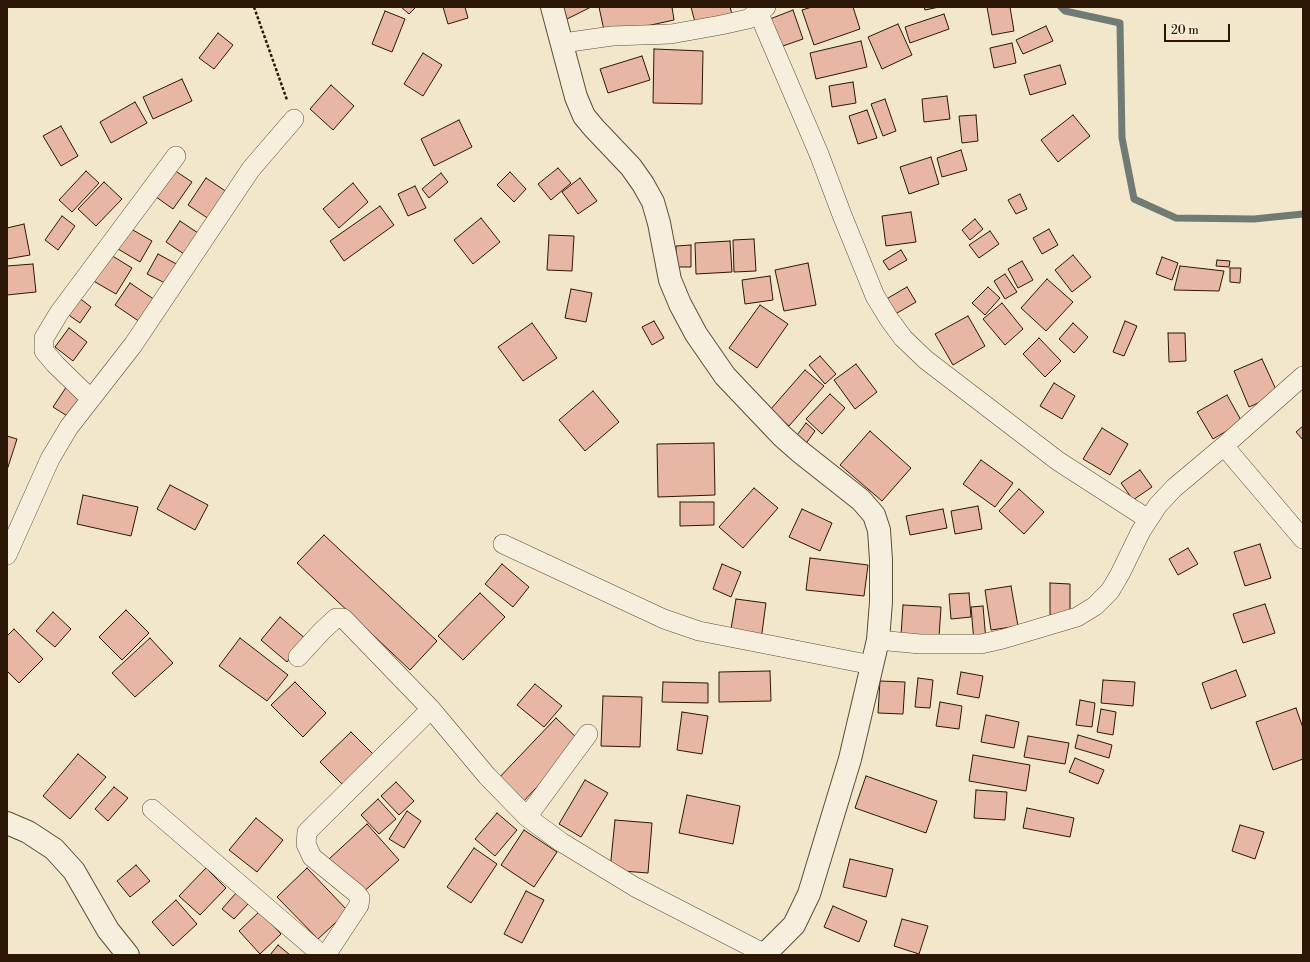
<!DOCTYPE html>
<html>
<head>
<meta charset="utf-8">
<style>
  body { margin:0 }
  #map { position:relative; width:1310px; height:962px; overflow:hidden; background:#f2e7ca; font-family:"Libre Bodoni",serif }
  canvas { display:block }
  .frame { position:absolute; inset:0; border:8px solid #2c1707; pointer-events:none }
  .scale { position:absolute; left:1164px; top:24px; width:66px; height:18px; box-sizing:border-box; border:2px solid #2c1707; border-top:0; padding-left:5px; font-size:12px; line-height:14px; white-space:nowrap; color:#2c1707; -webkit-text-stroke:3px #f7efdd; paint-order:stroke }
</style>
</head>
<body>
<div id="map">
<canvas width="1310" height="962"></canvas>
<div class="frame"></div>
<div class="scale">20 m</div>
</div>
<script>
const ctx = document.querySelector('canvas').getContext('2d');
ctx.lineJoin = 'round';
function poly(rows) {
  const path = new Path2D();
  for (const r of rows) {
    path.moveTo(r[0], r[1]);
    for (let i = 2; i < r.length; i += 2) path.lineTo(r[i], r[i + 1]);
  }
  return path;
}
function strokePath(path, color, width, dash) {
  ctx.strokeStyle = color;
  ctx.lineWidth = width;
  ctx.lineCap = dash ? 'butt' : 'round';
  ctx.setLineDash(dash || []);
  ctx.stroke(path);
}
function paint(path, color) {
  ctx.fillStyle = color;
  ctx.fill(path, 'evenodd');
}
const stream = poly([
  [1061,7,1065,11,1120,23,1122,138,1134,199,1176,218,1254,219,1303,214]
]);
const building = poly([
  [401,7,416,7,409,14,401,7],
  [443,7,465,7,468,18,448,24,443,7],
  [563,7,591,7,567,19,563,7],
  [599,7,672,7,674,20,605,35,599,7],
  [691,7,730,7,733,18,696,26,691,7],
  [812,7,853,7,860,29,814,45,802,10,812,7],
  [924,7,939,7,925,10,924,7],
  [987,7,1010,7,1014,31,992,35,987,7],
  [793,10,803,39,780,47,770,19,793,10],
  [385,11,405,19,392,52,372,44,385,11],
  [944,14,949,29,910,43,905,27,944,14],
  [898,24,912,55,882,69,868,37,898,24],
  [1046,26,1053,41,1023,54,1016,40,1046,26],
  [218,33,233,45,214,69,199,58,218,33],
  [861,41,867,67,816,79,810,53,861,41],
  [1012,43,1016,63,994,68,990,48,1012,43],
  [654,49,703,51,702,104,653,103,654,49],
  [423,53,442,65,423,96,404,84,423,53],
  [642,56,650,80,608,93,600,69,642,56],
  [1060,65,1066,84,1030,95,1024,75,1060,65],
  [182,79,192,101,153,119,143,97,182,79],
  [853,82,856,103,832,107,829,86,853,82],
  [331,85,354,106,333,130,310,109,331,85],
  [947,96,950,119,924,122,922,99,947,96],
  [885,99,896,131,883,136,871,104,885,99],
  [135,102,147,123,111,143,100,122,135,102],
  [867,110,877,138,858,144,849,116,867,110],
  [976,115,978,141,962,143,959,116,976,115],
  [1073,115,1090,136,1058,162,1041,140,1073,115],
  [459,120,472,147,434,166,421,139,459,120],
  [61,126,78,156,61,166,43,136,61,126],
  [961,150,967,170,942,177,937,158,961,150],
  [931,157,939,184,909,194,900,167,931,157],
  [171,168,192,182,173,209,152,194,171,168],
  [558,168,571,183,551,200,538,184,558,168],
  [86,171,99,183,72,212,59,200,86,171],
  [510,172,526,189,514,202,497,185,510,172],
  [441,173,448,182,429,198,422,189,441,173],
  [206,178,230,194,212,221,188,205,206,178],
  [580,178,597,201,578,214,562,192,580,178],
  [104,182,122,199,96,226,78,209,104,182],
  [353,183,368,202,339,228,323,209,353,183],
  [415,186,426,208,408,216,398,194,415,186],
  [1020,194,1027,209,1016,214,1008,200,1020,194],
  [380,206,394,225,344,261,330,241,380,206],
  [911,212,916,242,886,246,882,216,911,212],
  [62,216,75,226,58,250,45,240,62,216],
  [481,218,500,242,473,264,454,240,481,218],
  [975,219,983,229,970,240,962,230,975,219],
  [180,221,204,237,190,258,166,242,180,221],
  [24,224,30,255,7,259,7,228,24,224],
  [126,226,152,241,140,262,113,246,126,226],
  [1049,229,1058,245,1042,254,1033,238,1049,229],
  [990,231,999,244,979,258,969,245,990,231],
  [549,235,574,236,572,271,547,270,549,235],
  [754,239,756,271,734,272,733,240,754,239],
  [730,241,732,272,696,274,695,243,730,241],
  [691,245,691,267,676,267,676,246,691,245],
  [901,250,907,260,889,270,883,261,901,250],
  [106,252,132,268,116,294,90,279,106,252],
  [158,254,182,267,171,286,147,274,158,254],
  [1073,255,1091,277,1072,292,1055,270,1073,255],
  [1162,257,1178,263,1172,280,1156,274,1162,257],
  [1217,260,1230,261,1229,267,1216,266,1217,260],
  [1022,261,1033,280,1018,288,1008,269,1022,261],
  [808,263,816,305,784,311,775,270,808,263],
  [33,264,36,292,7,295,7,266,33,264],
  [1180,266,1224,271,1219,291,1174,290,1180,266],
  [1230,268,1241,268,1240,283,1230,282,1230,268],
  [1005,274,1017,292,1005,299,994,281,1005,274],
  [770,276,773,300,745,304,742,280,770,276],
  [1047,279,1073,302,1046,331,1021,308,1047,279],
  [130,283,158,302,143,324,115,305,130,283],
  [907,287,916,302,892,316,883,301,907,287],
  [988,287,1000,298,985,315,972,303,988,287],
  [571,289,592,293,586,322,565,318,571,289],
  [78,297,91,307,80,323,66,313,78,297],
  [1002,303,1023,329,1005,345,983,319,1002,303],
  [760,305,788,324,757,368,729,348,760,305],
  [968,316,985,346,953,365,935,334,968,316],
  [654,321,664,338,652,345,642,327,654,321],
  [1125,321,1137,326,1124,356,1113,352,1125,321],
  [532,323,557,358,523,381,498,347,532,323],
  [1073,323,1088,337,1074,353,1059,339,1073,323],
  [69,328,87,342,73,361,55,347,69,328],
  [1168,333,1185,333,1186,361,1169,362,1168,333],
  [1039,338,1061,361,1045,377,1023,354,1039,338],
  [820,356,836,374,825,384,809,365,820,356],
  [1262,359,1278,394,1249,407,1234,371,1262,359],
  [856,364,877,392,855,409,834,380,856,364],
  [805,370,824,386,789,426,770,410,805,370],
  [1054,383,1075,396,1062,419,1040,406,1054,383],
  [67,386,85,396,72,419,53,407,67,386],
  [593,391,619,422,585,451,559,420,593,391],
  [830,394,845,408,822,434,806,419,830,394],
  [1227,395,1242,422,1213,439,1197,412,1227,395],
  [806,423,815,431,802,449,792,442,806,423],
  [1303,426,1303,440,1296,432,1303,426],
  [1102,428,1128,444,1110,475,1083,459,1102,428],
  [870,431,911,468,882,501,840,465,870,431],
  [7,436,17,439,7,470,7,436],
  [714,443,715,495,658,497,657,444,714,443],
  [981,460,1013,483,995,507,963,484,981,460],
  [1140,470,1152,487,1133,500,1121,483,1140,470],
  [170,485,208,505,195,530,157,509,170,485],
  [754,488,778,508,743,548,719,527,754,488],
  [1019,489,1044,512,1024,534,999,511,1019,489],
  [83,495,138,507,131,536,77,524,83,495],
  [680,502,714,502,714,525,680,526,680,502],
  [978,506,982,529,955,534,951,511,978,506],
  [802,509,832,523,820,551,789,537,802,509],
  [943,509,947,528,910,535,906,516,943,509],
  [324,535,437,641,410,670,297,563,324,535],
  [1260,544,1271,578,1245,586,1234,552,1260,544],
  [1188,548,1198,564,1178,575,1169,559,1188,548],
  [810,558,868,565,864,596,806,590,810,558],
  [502,564,529,587,513,607,485,584,502,564],
  [722,564,741,572,731,597,713,589,722,564],
  [1050,583,1070,584,1070,616,1050,616,1050,583],
  [1011,586,1018,626,991,630,985,590,1011,586],
  [480,593,505,617,463,660,438,636,480,593],
  [969,593,971,617,951,619,949,594,969,593],
  [736,599,766,603,761,640,730,635,736,599],
  [1265,604,1275,633,1243,643,1233,614,1265,604],
  [903,605,941,607,939,637,901,635,903,605],
  [983,606,986,641,974,642,971,607,983,606],
  [126,610,149,633,122,660,99,637,126,610],
  [53,612,71,629,55,647,36,631,53,612],
  [280,617,306,639,287,662,261,640,280,617],
  [14,629,43,659,19,683,7,671,7,636,14,629],
  [150,638,173,663,135,697,112,673,150,638],
  [240,638,288,675,267,701,219,666,240,638],
  [1236,670,1246,696,1211,709,1202,683,1236,670],
  [770,671,771,701,719,702,719,672,770,671],
  [961,672,983,676,979,698,957,694,961,672],
  [918,678,933,680,930,708,915,707,918,678],
  [1103,680,1135,682,1133,706,1101,703,1103,680],
  [880,681,905,682,903,714,878,713,880,681],
  [295,682,326,713,303,737,271,705,295,682],
  [663,682,708,683,708,703,662,702,663,682],
  [535,684,562,706,544,727,517,705,535,684],
  [603,696,642,697,640,747,601,746,603,696],
  [1080,700,1095,703,1092,727,1076,725,1080,700],
  [940,702,962,706,959,729,936,726,940,702],
  [1296,708,1303,728,1303,759,1273,770,1256,722,1296,708],
  [1101,709,1116,712,1113,735,1097,732,1101,709],
  [682,712,708,716,702,754,677,750,682,712],
  [986,715,1019,722,1014,748,981,742,986,715],
  [556,718,580,741,521,804,496,781,556,718],
  [351,732,377,758,346,788,320,762,351,732],
  [1078,735,1112,745,1109,758,1075,748,1078,735],
  [1028,736,1069,743,1065,764,1024,757,1028,736],
  [78,754,106,777,70,819,43,796,78,754],
  [973,755,1030,765,1026,791,969,781,973,755],
  [1075,758,1104,770,1098,784,1069,772,1075,758],
  [866,776,937,801,926,833,855,808,866,776],
  [585,780,608,793,581,837,559,824,585,780],
  [396,782,414,801,399,815,381,796,396,782],
  [114,787,128,798,108,821,95,809,114,787],
  [976,790,1007,792,1005,820,974,818,976,790],
  [687,795,740,806,733,844,679,833,687,795],
  [378,799,396,819,379,834,361,815,378,799],
  [1027,808,1074,818,1070,837,1023,828,1027,808],
  [407,811,421,821,404,848,389,839,407,811],
  [497,813,517,830,495,856,475,839,497,813],
  [256,818,283,840,257,872,229,850,256,818],
  [615,820,652,823,648,873,610,870,615,820],
  [367,824,399,860,361,894,329,859,367,824],
  [1240,825,1264,832,1255,859,1232,851,1240,825],
  [524,830,557,852,534,887,501,865,524,830],
  [474,848,497,864,471,903,447,887,474,848],
  [850,859,893,869,886,897,843,887,850,859],
  [136,865,150,881,130,897,117,881,136,865],
  [206,868,226,888,200,915,179,896,206,868],
  [307,868,348,911,318,939,277,897,307,868],
  [526,891,544,900,522,943,504,934,526,891],
  [236,893,248,904,234,919,222,909,236,893],
  [176,900,197,924,173,946,152,922,176,900],
  [833,906,867,921,859,942,824,927,833,906],
  [260,911,281,934,260,954,239,931,260,911],
  [902,919,928,926,919,954,894,946,902,919],
  [278,945,290,955,270,955,278,945]
]);
const path = poly([
  [254,7,287,100]
]);
const minor = poly([
  [756,7,819,154,842,215,875,296,889,319,903,338,926,360,1058,461,1148,519],
  [563,43,612,36,671,34,721,25,748,19,766,7],
  [91,399,55,364,44,351,44,338,59,313,176,156],
  [1224,446,1303,539],
  [503,544,664,619,699,631,872,665],
  [7,555,50,459,69,427,133,345,251,169,294,119],
  [878,640,920,644,981,644,1003,639,1077,617,1095,606,1110,591,1120,574,1141,531,1158,505,1174,488,1224,446,1303,376],
  [298,657,322,631,336,618,343,618,431,709,487,776,527,817,561,842,635,887,765,954],
  [152,809,322,955],
  [527,817,588,734],
  [326,955,359,905,360,898,356,893,312,857,306,844,307,832,431,709]
]);
const tertiary = poly([
  [552,7,576,97,584,116,594,128,631,167,643,184,653,202,659,223,670,280,680,304,696,334,725,376,782,436,799,451,861,500,874,515,879,530,881,560,881,602,878,640,850,759,809,894,794,925,764,955],
  [7,823,28,832,54,849,74,871,108,930,128,955]
]);
strokePath(stream, '#707b75', 7);
paint(building, '#e8b7a3');
strokePath(building, '#2c1707', 1);
strokePath(minor, '#5e4b38', 20);
strokePath(tertiary, '#5e4b38', 24);
strokePath(path, '#2c1707', 2.5, [3, 2]);
strokePath(minor, '#f7efdd', 19);
strokePath(tertiary, '#f7efdd', 22);
</script>
</body>
</html>
